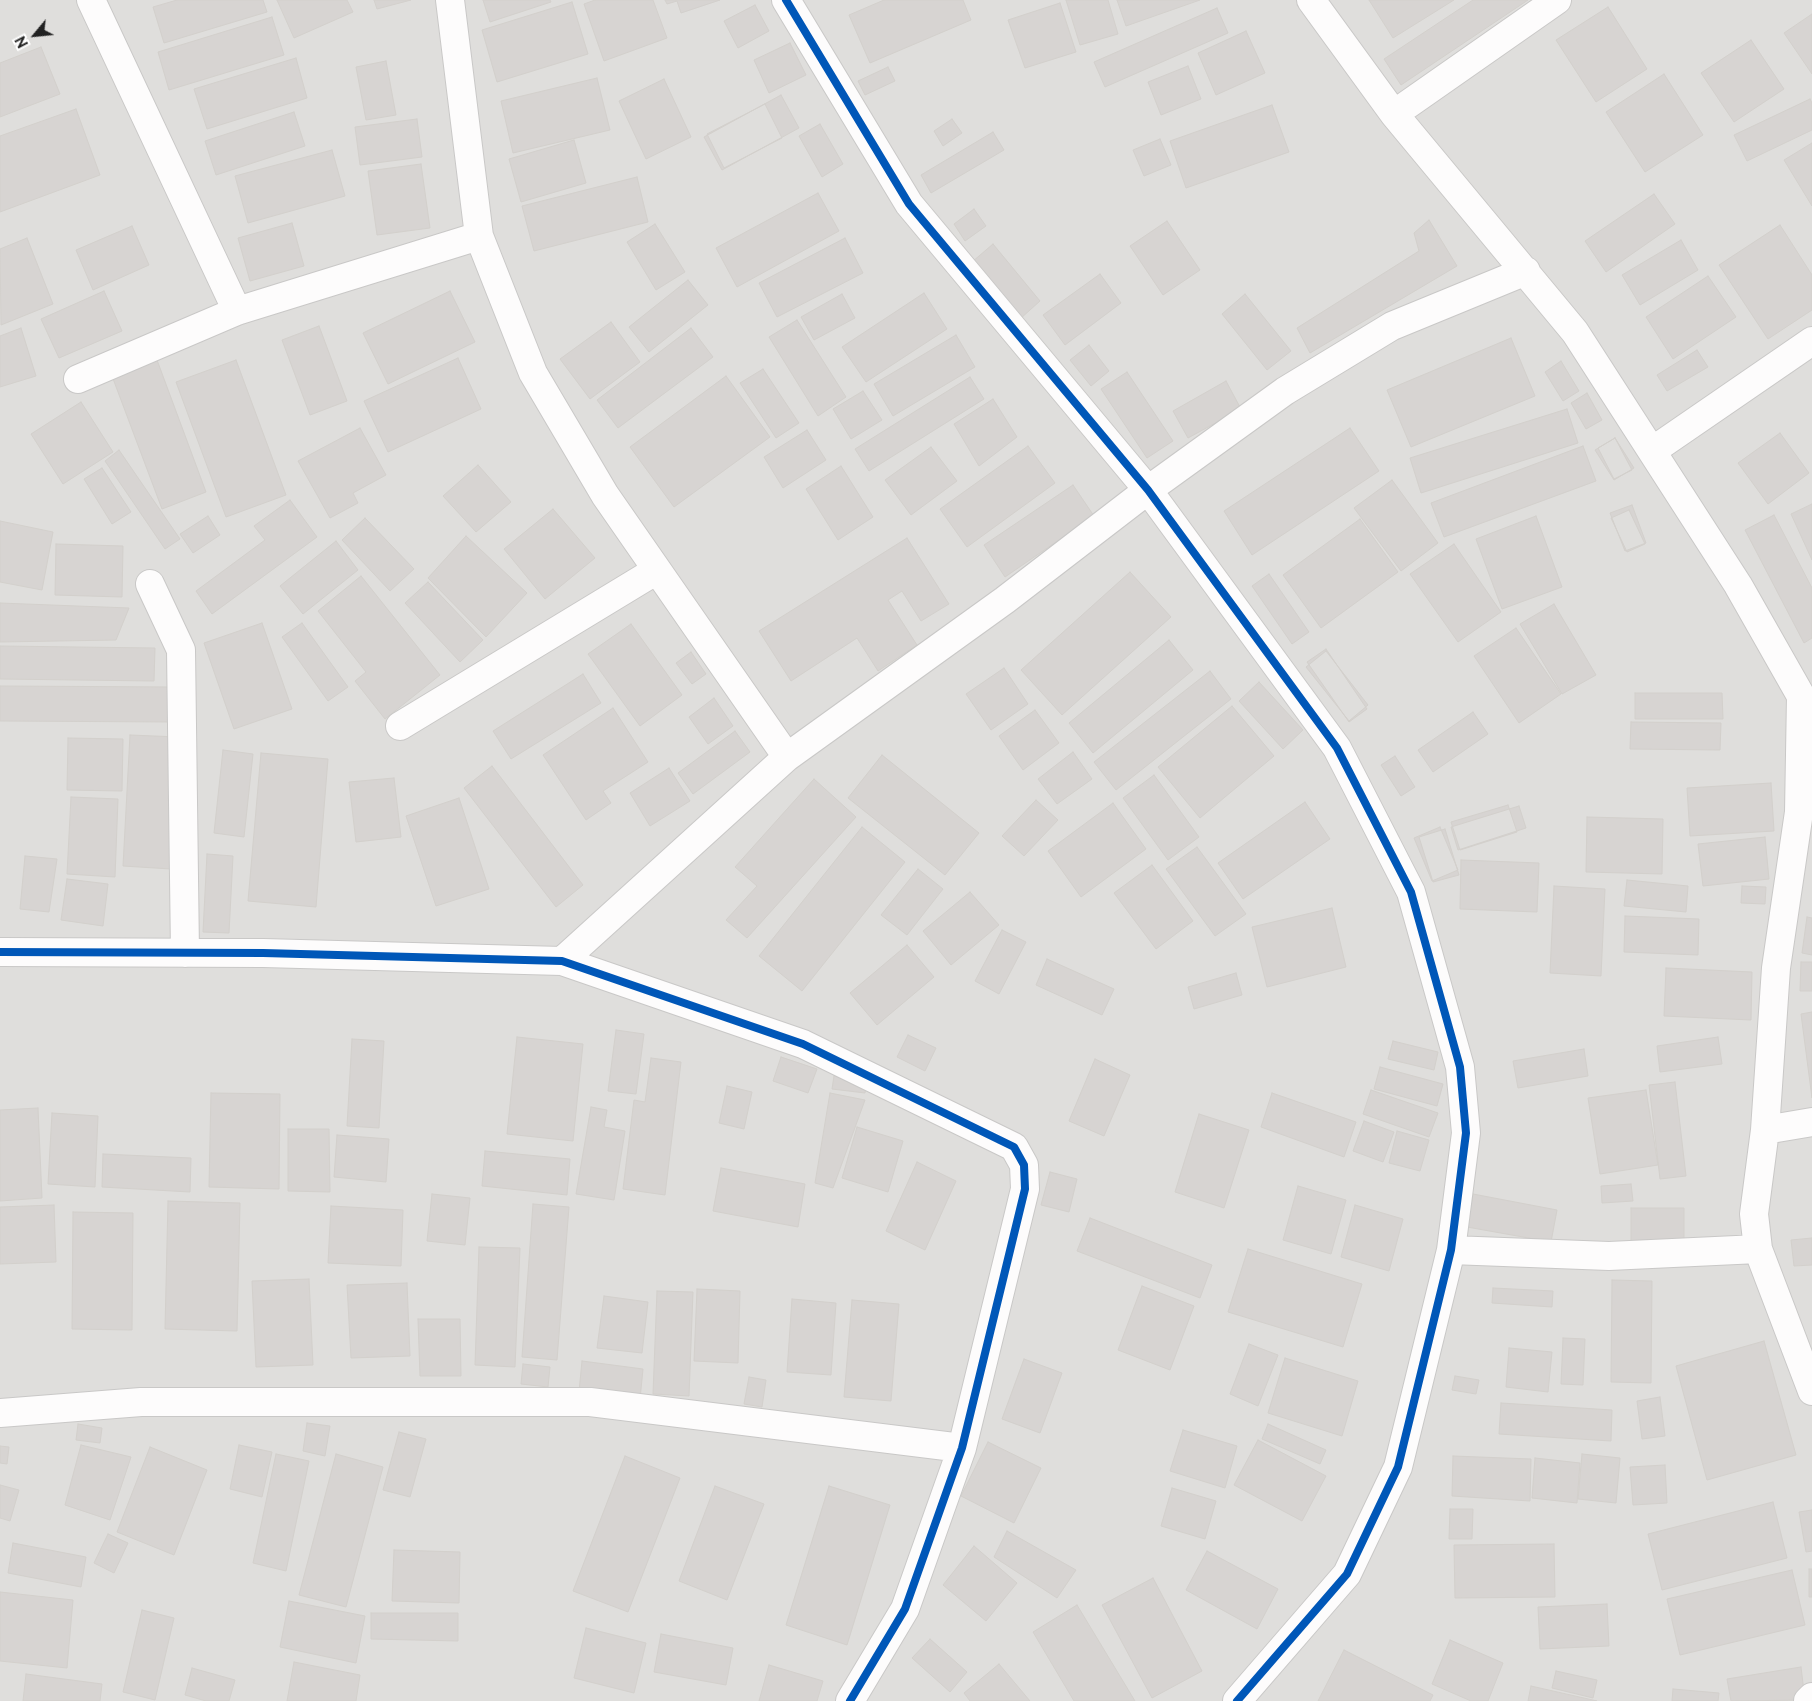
<!DOCTYPE html>
<html>
<head>
<meta charset="utf-8">
<style>
  body { margin:0 }
  #map { position:relative; width:1812px; height:1701px; overflow:hidden; background:#f0eeeb; font-family:Raleway,sans-serif }
  canvas { display:block }
  .north { position:absolute; left:10px; top:10px; width:50px; height:50px; -webkit-text-stroke:4px #fff; paint-order:stroke; rotate:242deg; font-size:14px; font-weight:700; line-height:20px; text-align:center; color:#222 }
  .north::after { content:''; display:block; margin:auto; width:18px; height:22px; background:#222; clip-path:polygon(50% 0,100% 100%,50% 72%,0 100%) }
</style>
</head>
<body>
<div id="map">
<canvas width="1812" height="1701"></canvas>
<div class="north">N</div>
</div>
<script>
const ctx = document.querySelector('canvas').getContext('2d');
ctx.lineJoin = 'round';
function paint(path, color) {
  ctx.fillStyle = color;
  ctx.fill(path, 'evenodd');
}
function poly(rows) {
  const path = new Path2D();
  for (const r of rows) {
    path.moveTo(r[0], r[1]);
    for (let i = 2; i < r.length; i += 2) path.lineTo(r[i], r[i + 1]);
  }
  return path;
}
function strokePath(path, color, width, dash) {
  ctx.strokeStyle = color;
  ctx.lineWidth = width;
  ctx.lineCap = dash ? 'butt' : 'round';
  ctx.setLineDash(dash || []);
  ctx.stroke(path);
}
const residential = poly([
  [0,0,1812,0,1812,1701,0,1701]
]);
const building = poly([
  [177,0,263,0,267,12,164,43,153,7,177,0],
  [277,0,347,0,353,12,294,38,277,0],
  [374,0,411,0,377,9,374,0],
  [483,0,550,0,551,2,490,22,483,0],
  [595,0,653,0,667,38,604,61,584,4,595,0],
  [665,0,720,0,681,13,677,1,667,4,665,0],
  [884,0,963,0,971,20,870,63,849,15,884,0],
  [1066,0,1108,0,1118,34,1080,45,1066,0],
  [1117,0,1200,0,1126,26,1117,0],
  [1369,0,1454,0,1393,38,1369,0],
  [1473,0,1528,0,1401,85,1384,59,1473,0],
  [572,2,588,54,497,82,482,30,572,2],
  [1060,3,1076,52,1025,68,1008,20,1060,3],
  [755,5,769,31,738,48,724,21,755,5],
  [1608,7,1647,69,1596,102,1556,40,1608,7],
  [1217,8,1228,33,1105,87,1094,62,1217,8],
  [1812,14,1812,74,1784,33,1812,14],
  [272,17,284,55,169,90,158,52,272,17],
  [1246,31,1265,73,1216,95,1198,53,1246,31],
  [1751,40,1784,89,1734,122,1701,73,1751,40],
  [790,43,806,75,769,93,754,60,790,43],
  [41,47,60,94,0,117,0,63,41,47],
  [296,58,307,98,207,129,194,89,296,58],
  [386,61,396,115,366,120,356,67,386,61],
  [1188,66,1201,99,1161,115,1148,82,1188,66],
  [888,67,895,81,865,95,858,81,888,67],
  [1664,74,1703,135,1645,172,1606,112,1664,74],
  [597,78,610,130,513,153,501,101,597,78],
  [664,79,691,137,646,159,619,101,664,79],
  [781,95,799,128,722,170,704,137,781,95],
  [1810,99,1812,103,1812,130,1747,161,1734,135,1810,99],
  [765,104,782,138,724,168,707,134,765,104],
  [1272,105,1289,152,1186,188,1170,141,1272,105],
  [76,109,100,175,0,212,0,136,76,109],
  [294,112,305,146,216,175,205,141,294,112],
  [417,119,422,157,360,165,355,127,417,119],
  [952,119,962,133,943,146,934,131,952,119],
  [820,124,843,164,822,177,799,136,820,124],
  [993,132,1004,150,931,193,921,175,993,132],
  [1160,139,1171,165,1144,176,1133,150,1160,139],
  [574,140,586,183,521,202,509,159,574,140],
  [1812,143,1812,206,1784,160,1812,143],
  [332,150,345,196,248,223,235,176,332,150],
  [421,164,430,228,377,235,368,171,421,164],
  [637,177,648,222,534,251,522,206,637,177],
  [818,193,839,231,737,287,716,248,818,193],
  [1654,194,1675,224,1606,272,1585,241,1654,194],
  [974,209,986,226,965,241,954,224,974,209],
  [1429,220,1457,266,1310,353,1297,328,1419,251,1414,233,1429,220],
  [1167,221,1200,270,1163,295,1130,246,1167,221],
  [292,223,304,266,250,281,238,238,292,223],
  [655,224,685,272,656,290,627,242,655,224],
  [1780,225,1812,275,1812,310,1768,339,1719,265,1780,225],
  [132,226,149,265,93,290,76,250,132,226],
  [27,238,53,304,1,325,0,249,27,238],
  [845,238,863,273,777,317,759,283,845,238],
  [1681,240,1698,270,1640,305,1622,275,1681,240],
  [993,244,1040,301,1020,319,972,262,993,244],
  [1100,274,1121,303,1065,345,1043,315,1100,274],
  [1708,276,1736,317,1673,359,1646,317,1708,276],
  [688,280,708,305,649,352,629,327,688,280],
  [104,291,122,331,59,358,41,319,104,291],
  [450,291,475,342,388,384,363,333,450,291],
  [924,293,947,329,866,382,842,347,924,293],
  [842,294,855,318,814,340,801,317,842,294],
  [1245,294,1291,351,1267,370,1222,314,1245,294],
  [797,320,846,397,818,416,769,337,797,320],
  [611,322,640,362,590,399,560,359,611,322],
  [319,326,347,401,310,415,282,340,319,326],
  [21,328,36,376,0,387,0,336,21,328],
  [691,328,713,357,618,428,597,400,691,328],
  [956,335,975,367,893,416,874,384,956,335],
  [1511,338,1535,396,1411,447,1387,390,1511,338],
  [1089,345,1109,371,1091,386,1070,360,1089,345],
  [1697,350,1708,367,1667,391,1657,375,1697,350],
  [458,358,481,409,388,452,364,401,458,358],
  [157,360,206,492,162,509,112,376,157,360],
  [236,360,286,495,226,517,176,382,236,360],
  [1561,361,1579,391,1563,401,1545,372,1561,361],
  [763,369,799,423,776,438,740,383,763,369],
  [1127,372,1173,441,1147,458,1101,389,1127,372],
  [726,376,770,437,674,507,630,447,726,376],
  [970,377,984,399,869,471,855,449,970,377],
  [1226,381,1241,409,1188,438,1173,411,1226,381],
  [863,391,882,420,851,439,833,409,863,391],
  [1587,393,1602,420,1586,429,1571,403,1587,393],
  [993,399,1017,437,979,466,954,424,993,399],
  [81,402,113,452,63,484,31,434,81,402],
  [1567,409,1578,443,1421,493,1410,458,1567,409],
  [360,428,386,475,353,493,358,503,330,518,298,461,360,428],
  [1350,428,1379,471,1252,555,1224,511,1350,428],
  [807,430,826,460,783,488,764,457,807,430],
  [1780,433,1809,473,1768,504,1738,463,1780,433],
  [1615,438,1634,468,1614,480,1595,450,1615,438],
  [1615,438,1632,470,1614,479,1598,448,1615,438],
  [1028,446,1055,483,967,547,940,509,1028,446],
  [1583,446,1596,481,1444,537,1431,503,1583,446],
  [931,447,957,481,911,515,885,480,931,447],
  [119,450,180,539,165,549,105,461,119,450],
  [478,465,511,502,476,532,443,496,478,465],
  [841,466,873,517,838,540,806,489,841,466],
  [102,468,131,512,112,524,84,479,102,468],
  [1392,480,1438,543,1401,571,1354,508,1392,480],
  [1073,485,1094,516,1005,577,984,545,1073,485],
  [290,500,317,537,212,614,196,591,265,540,254,526,290,500],
  [1812,504,1812,560,1791,514,1812,504],
  [1632,505,1646,543,1625,551,1610,513,1632,505],
  [553,509,595,558,545,599,504,549,553,509],
  [1629,510,1645,544,1627,552,1611,518,1629,510],
  [1774,515,1812,588,1812,638,1804,643,1745,530,1774,515],
  [208,516,220,535,193,553,180,534,208,516],
  [1536,516,1562,587,1502,609,1476,539,1536,516],
  [365,518,414,569,390,591,342,540,365,518],
  [1360,519,1398,572,1321,628,1283,575,1360,519],
  [0,521,53,532,42,590,0,582,0,521],
  [466,536,527,593,486,637,428,578,466,536],
  [907,538,949,604,921,621,902,591,888,600,917,645,878,671,857,638,791,681,759,631,907,538],
  [336,541,358,570,303,614,280,586,336,541],
  [56,544,123,546,122,597,55,595,56,544],
  [1454,544,1501,612,1458,642,1410,574,1454,544],
  [1130,572,1171,617,1062,715,1021,670,1130,572],
  [1269,574,1309,632,1292,644,1252,586,1269,574],
  [361,576,440,675,385,719,355,681,366,672,318,611,361,576],
  [428,582,483,640,460,662,405,603,428,582],
  [0,603,129,608,116,640,0,642,0,603],
  [1554,604,1596,675,1562,694,1520,624,1554,604],
  [262,623,292,709,234,729,204,643,262,623],
  [302,623,348,687,328,701,282,637,302,623],
  [631,624,682,695,640,726,588,654,631,624],
  [1516,628,1561,694,1519,723,1474,656,1516,628],
  [1169,640,1193,670,1093,753,1069,723,1169,640],
  [0,646,155,648,154,681,0,679,0,646],
  [1326,649,1367,709,1349,722,1307,662,1326,649],
  [1326,651,1368,705,1349,721,1306,667,1326,651],
  [691,652,706,674,692,684,676,663,691,652],
  [1004,668,1028,704,991,730,966,694,1004,668],
  [1210,671,1231,699,1116,790,1094,762,1210,671],
  [583,674,601,703,511,759,493,731,583,674],
  [1259,682,1303,730,1283,749,1239,701,1259,682],
  [0,686,172,687,172,722,0,721,0,686],
  [1635,693,1722,693,1723,719,1635,719,1635,693],
  [714,698,733,726,708,744,689,717,714,698],
  [1232,706,1274,756,1200,818,1158,767,1232,706],
  [613,708,648,762,603,791,611,803,586,820,543,755,613,708],
  [1035,710,1059,743,1023,770,999,736,1035,710],
  [1473,712,1488,734,1433,772,1418,750,1473,712],
  [1631,722,1721,723,1720,750,1630,749,1631,722],
  [735,731,750,752,693,794,678,773,735,731],
  [130,735,178,737,171,869,123,866,130,735],
  [68,738,123,739,122,791,67,790,68,738],
  [223,750,253,754,244,837,214,833,223,750],
  [1073,752,1092,779,1057,804,1038,779,1073,752],
  [261,753,328,759,316,907,248,901,261,753],
  [882,755,979,833,945,875,848,798,882,755],
  [1395,756,1415,787,1401,796,1381,765,1395,756],
  [492,766,583,885,556,907,464,788,492,766],
  [669,768,690,801,650,826,630,793,669,768],
  [1154,775,1199,837,1168,860,1123,798,1154,775],
  [394,778,401,837,356,842,349,782,394,778],
  [814,779,856,817,747,938,726,920,757,886,735,867,814,779],
  [1771,783,1774,831,1690,836,1687,788,1771,783],
  [71,797,118,799,115,877,67,874,71,797],
  [459,798,489,889,436,906,406,816,459,798],
  [1036,800,1058,820,1024,856,1002,836,1036,800],
  [1305,802,1330,839,1243,899,1218,863,1305,802],
  [1113,803,1146,849,1081,897,1048,851,1113,803],
  [1508,805,1517,832,1460,850,1451,822,1508,805],
  [1519,806,1526,828,1458,850,1451,827,1519,806],
  [1587,817,1663,819,1662,874,1586,872,1587,817],
  [862,827,905,862,802,991,759,956,862,827],
  [1440,827,1458,870,1432,881,1414,838,1440,827],
  [1445,829,1459,875,1433,882,1419,837,1445,829],
  [1765,837,1769,879,1703,886,1698,844,1765,837],
  [1197,847,1246,914,1215,936,1166,869,1197,847],
  [207,854,233,856,229,933,203,932,207,854],
  [25,856,57,859,49,912,20,909,25,856],
  [1461,860,1539,863,1537,912,1460,909,1461,860],
  [1152,865,1193,921,1156,949,1114,893,1152,865],
  [918,869,943,889,907,935,881,915,918,869],
  [67,879,108,884,103,926,61,920,67,879],
  [1627,880,1688,886,1686,912,1624,906,1627,880],
  [1554,886,1605,889,1601,976,1550,973,1554,886],
  [1742,886,1766,887,1765,904,1741,903,1742,886],
  [970,892,999,925,951,965,923,931,970,892],
  [1332,908,1346,967,1267,987,1252,927,1332,908],
  [1625,916,1699,919,1698,955,1624,952,1625,916],
  [1807,917,1812,918,1812,955,1802,953,1807,917],
  [1002,930,1026,942,999,994,975,981,1002,930],
  [907,945,934,977,877,1025,850,993,907,945],
  [1047,959,1114,989,1102,1015,1036,985,1047,959],
  [1801,962,1812,962,1812,991,1800,991,1801,962],
  [1666,968,1752,972,1751,1020,1664,1016,1666,968],
  [1236,973,1242,995,1194,1009,1188,987,1236,973],
  [1812,1012,1812,1098,1801,1014,1812,1012],
  [616,1030,644,1034,636,1094,608,1091,616,1030],
  [908,1035,936,1048,925,1071,897,1057,908,1035],
  [517,1037,583,1044,573,1141,507,1134,517,1037],
  [1718,1037,1722,1064,1660,1072,1657,1046,1718,1037],
  [352,1039,384,1041,379,1128,347,1126,352,1039],
  [1393,1041,1438,1052,1434,1070,1388,1059,1393,1041],
  [1584,1049,1588,1076,1518,1088,1513,1061,1584,1049],
  [781,1057,817,1069,808,1093,773,1081,781,1057],
  [651,1058,681,1062,665,1195,623,1189,634,1100,645,1102,651,1058],
  [1095,1059,1130,1075,1104,1136,1069,1121,1095,1059],
  [1380,1067,1443,1084,1437,1106,1374,1089,1380,1067],
  [834,1076,867,1081,865,1093,832,1089,834,1076],
  [1675,1082,1686,1176,1660,1179,1649,1085,1675,1082],
  [727,1086,752,1092,744,1129,719,1123,727,1086],
  [1371,1090,1438,1113,1429,1137,1363,1114,1371,1090],
  [1646,1090,1658,1165,1600,1174,1588,1098,1646,1090],
  [211,1093,280,1094,279,1189,209,1187,211,1093],
  [830,1093,865,1100,833,1188,815,1183,830,1093],
  [1272,1093,1356,1122,1344,1157,1261,1127,1272,1093],
  [591,1107,607,1110,604,1127,625,1131,614,1200,576,1194,591,1107],
  [38,1108,42,1198,0,1201,0,1110,38,1108],
  [52,1113,98,1116,95,1187,48,1184,52,1113],
  [1199,1114,1249,1130,1224,1208,1175,1192,1199,1114],
  [1364,1121,1394,1132,1383,1162,1353,1151,1364,1121],
  [857,1127,903,1141,888,1192,842,1178,857,1127],
  [288,1129,329,1129,330,1192,288,1191,288,1129],
  [1397,1131,1429,1140,1420,1171,1389,1163,1397,1131],
  [337,1135,389,1139,386,1182,334,1177,337,1135],
  [485,1151,570,1159,567,1195,482,1186,485,1151],
  [103,1154,191,1158,190,1192,102,1187,103,1154],
  [917,1162,956,1181,925,1250,886,1231,917,1162],
  [721,1168,805,1184,798,1227,713,1211,721,1168],
  [1050,1172,1077,1179,1069,1212,1041,1205,1050,1172],
  [1631,1184,1633,1201,1602,1203,1601,1186,1631,1184],
  [1298,1186,1346,1200,1331,1254,1283,1240,1298,1186],
  [432,1194,470,1198,465,1245,427,1241,432,1194],
  [1473,1194,1557,1210,1551,1242,1467,1227,1473,1194],
  [168,1201,240,1203,237,1331,165,1329,168,1201],
  [533,1204,569,1207,557,1360,522,1357,533,1204],
  [54,1205,56,1262,0,1264,0,1207,54,1205],
  [1355,1205,1403,1219,1389,1271,1341,1257,1355,1205],
  [331,1206,403,1210,401,1266,328,1263,331,1206],
  [1631,1208,1684,1208,1684,1246,1631,1245,1631,1208],
  [73,1212,133,1213,132,1330,72,1329,73,1212],
  [1090,1218,1212,1265,1200,1298,1077,1251,1090,1218],
  [1812,1238,1812,1265,1794,1266,1791,1240,1812,1238],
  [479,1247,520,1248,515,1367,475,1365,479,1247],
  [1248,1249,1362,1284,1343,1347,1228,1312,1248,1249],
  [309,1279,313,1365,256,1367,252,1281,309,1279],
  [1612,1280,1652,1281,1651,1383,1611,1382,1612,1280],
  [407,1283,410,1356,351,1358,347,1285,407,1283],
  [1142,1286,1194,1306,1170,1370,1118,1350,1142,1286],
  [1493,1288,1553,1291,1552,1307,1492,1303,1493,1288],
  [697,1289,740,1291,738,1363,694,1361,697,1289],
  [657,1291,693,1292,689,1396,653,1394,657,1291],
  [604,1296,648,1302,642,1353,597,1348,604,1296],
  [792,1299,836,1303,831,1375,787,1372,792,1299],
  [852,1300,899,1304,891,1401,844,1397,852,1300],
  [418,1319,460,1319,461,1376,420,1376,418,1319],
  [1563,1338,1585,1339,1583,1385,1561,1384,1563,1338],
  [1764,1341,1796,1455,1707,1480,1676,1366,1764,1341],
  [1249,1344,1278,1355,1258,1406,1230,1394,1249,1344],
  [1509,1348,1552,1352,1548,1392,1506,1387,1509,1348],
  [1285,1358,1358,1381,1342,1436,1268,1413,1285,1358],
  [1024,1359,1062,1373,1040,1433,1002,1419,1024,1359],
  [582,1361,643,1369,640,1399,579,1392,582,1361],
  [523,1364,550,1367,548,1387,521,1384,523,1364],
  [1455,1376,1479,1380,1476,1394,1452,1390,1455,1376],
  [749,1377,766,1380,762,1407,744,1404,749,1377],
  [1660,1397,1665,1436,1642,1439,1637,1401,1660,1397],
  [1501,1403,1612,1410,1611,1441,1499,1434,1501,1403],
  [307,1423,330,1426,325,1456,303,1451,307,1423],
  [78,1424,102,1428,100,1443,76,1440,78,1424],
  [1268,1424,1326,1450,1320,1464,1262,1439,1268,1424],
  [1183,1430,1237,1446,1225,1488,1170,1471,1183,1430],
  [399,1432,426,1439,410,1497,383,1490,399,1432],
  [1258,1440,1326,1476,1302,1521,1234,1485,1258,1440],
  [988,1442,1041,1468,1014,1523,961,1496,988,1442],
  [81,1445,131,1457,110,1520,65,1505,81,1445],
  [239,1445,272,1452,262,1497,230,1489,239,1445],
  [0,1446,9,1447,7,1464,0,1463,0,1446],
  [150,1447,207,1470,174,1555,117,1532,150,1447],
  [276,1454,309,1461,286,1571,253,1563,276,1454],
  [336,1454,383,1467,346,1607,299,1595,336,1454],
  [1582,1454,1620,1458,1616,1503,1578,1499,1582,1454],
  [625,1456,680,1478,628,1612,573,1591,625,1456],
  [1453,1456,1531,1459,1530,1501,1452,1496,1453,1456],
  [1535,1458,1580,1463,1577,1503,1532,1498,1535,1458],
  [1665,1465,1667,1503,1633,1505,1630,1467,1665,1465],
  [0,1485,19,1490,10,1521,0,1518,0,1485],
  [715,1486,764,1504,727,1600,679,1581,715,1486],
  [829,1486,890,1505,847,1645,786,1625,829,1486],
  [1172,1488,1216,1501,1205,1539,1161,1526,1172,1488],
  [1773,1502,1787,1558,1662,1590,1648,1534,1773,1502],
  [1450,1509,1473,1509,1472,1539,1449,1539,1450,1509],
  [1812,1510,1812,1551,1806,1552,1799,1512,1812,1510],
  [1007,1531,1076,1570,1057,1598,994,1557,1007,1531],
  [108,1534,128,1543,114,1573,94,1563,108,1534],
  [13,1543,86,1557,81,1587,8,1573,13,1543],
  [1554,1544,1555,1597,1455,1598,1454,1545,1554,1544],
  [974,1546,1017,1583,986,1621,943,1585,974,1546],
  [394,1550,460,1552,459,1603,392,1601,394,1550],
  [1207,1551,1278,1589,1257,1629,1186,1590,1207,1551],
  [1809,1569,1812,1569,1812,1597,1809,1597,1809,1569],
  [1792,1570,1805,1625,1680,1655,1667,1599,1792,1570],
  [1153,1578,1202,1671,1152,1698,1102,1605,1153,1578],
  [0,1592,73,1600,67,1668,0,1661,0,1592],
  [289,1601,365,1616,356,1663,280,1647,289,1601],
  [1607,1604,1609,1646,1540,1649,1538,1607,1607,1604],
  [1077,1605,1135,1701,1074,1701,1033,1632,1077,1605],
  [142,1610,174,1618,155,1700,123,1692,142,1610],
  [371,1613,458,1613,458,1641,371,1639,371,1613],
  [586,1628,646,1643,634,1693,574,1678,586,1628],
  [661,1634,733,1648,726,1685,654,1672,661,1634],
  [930,1639,967,1672,950,1692,912,1658,930,1639],
  [1450,1640,1503,1663,1488,1701,1471,1701,1432,1684,1450,1640],
  [1344,1650,1433,1695,1430,1701,1318,1701,1344,1650],
  [294,1662,360,1675,356,1701,287,1701,294,1662],
  [999,1664,1030,1701,970,1701,964,1693,999,1664],
  [769,1665,823,1681,817,1701,759,1701,769,1665],
  [1801,1667,1805,1700,1731,1701,1727,1679,1801,1667],
  [192,1668,235,1680,229,1701,206,1701,185,1695,192,1668],
  [1556,1671,1597,1680,1593,1698,1552,1688,1556,1671],
  [26,1674,102,1684,100,1701,23,1701,26,1674],
  [1531,1686,1597,1701,1528,1701,1531,1686],
  [1673,1689,1719,1693,1718,1701,1672,1701,1673,1689]
]);
const minor = poly([
  [91,0,237,311],
  [450,0,479,236,533,373,605,495,787,757],
  [786,0,909,204,1148,490,1337,748,1411,892,1460,1067,1466,1133,1451,1250,1398,1467,1347,1574,1237,1701],
  [1311,0,1394,114,1575,332,1738,585,1801,696,1799,812,1776,968,1765,1130,1754,1214,1758,1249,1812,1391],
  [1394,114,1557,0],
  [78,379,237,311,479,236],
  [1652,451,1812,341],
  [150,584,181,650,185,953],
  [400,726,657,570],
  [0,952,263,953,562,961,803,1044,1014,1147,1024,1165,1025,1189,962,1448,905,1609,850,1701],
  [562,961,787,757,1005,600,1148,490,1285,391,1392,326,1526,271],
  [1765,1130,1812,1122],
  [1451,1250,1609,1256,1758,1249],
  [0,1413,141,1402,590,1402,962,1448],
  [1808,1701,1812,1697]
]);
const cycleway = poly([
  [786,0,909,204,1148,490,1337,748,1411,892,1460,1067,1466,1133,1451,1250,1398,1467,1347,1574,1237,1701],
  [0,952,263,953,562,961,803,1044,1014,1147,1024,1165,1025,1189,962,1448,905,1609,850,1701]
]);
paint(residential, '#dfdedc');
paint(building, '#d7d4d2');
strokePath(building, '#d3d0cc', 1);
strokePath(minor, '#c9c8c7', 30);
strokePath(minor, '#fdfcfc', 28);
strokePath(cycleway, '#0057b8', 8);
</script>
</body>
</html>
